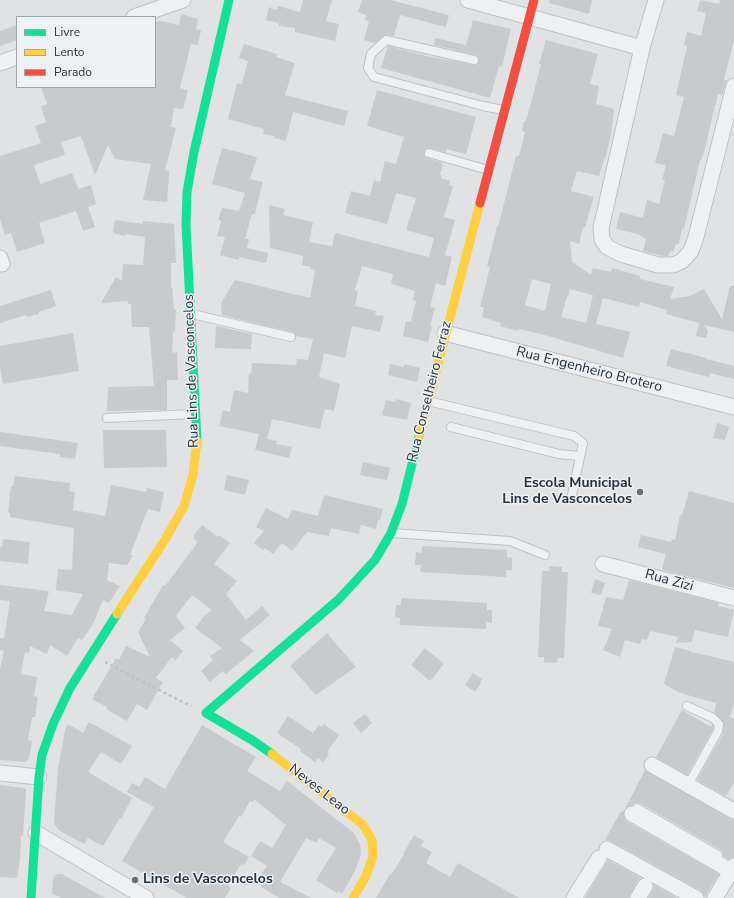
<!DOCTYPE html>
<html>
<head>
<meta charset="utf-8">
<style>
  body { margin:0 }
  #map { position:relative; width:734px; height:898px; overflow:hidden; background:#e0e2e4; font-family:"Nunito Sans",sans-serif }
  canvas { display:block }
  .legend { position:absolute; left:16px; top:16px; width:140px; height:72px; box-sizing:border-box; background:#edf1f4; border:1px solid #9ea5aa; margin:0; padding:5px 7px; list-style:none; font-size:12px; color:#28323c }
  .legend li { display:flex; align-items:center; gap:8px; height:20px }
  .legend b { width:20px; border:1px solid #9ea5aa }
</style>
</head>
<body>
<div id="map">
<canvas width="734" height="898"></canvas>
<ul class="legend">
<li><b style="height:5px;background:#16e098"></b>Livre</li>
<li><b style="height:5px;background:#ffcf43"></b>Lento</li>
<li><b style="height:5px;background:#f24e42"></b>Parado</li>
</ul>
</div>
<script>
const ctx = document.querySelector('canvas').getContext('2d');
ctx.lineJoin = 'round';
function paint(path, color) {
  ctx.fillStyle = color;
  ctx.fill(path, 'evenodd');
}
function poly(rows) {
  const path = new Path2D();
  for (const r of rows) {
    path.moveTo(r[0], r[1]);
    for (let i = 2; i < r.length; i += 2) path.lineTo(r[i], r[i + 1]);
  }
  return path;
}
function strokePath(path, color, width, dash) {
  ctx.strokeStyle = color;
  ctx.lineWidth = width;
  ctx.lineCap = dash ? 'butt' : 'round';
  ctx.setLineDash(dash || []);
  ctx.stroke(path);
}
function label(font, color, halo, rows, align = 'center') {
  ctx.font = font + ' "Nunito Sans",sans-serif';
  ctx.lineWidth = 3;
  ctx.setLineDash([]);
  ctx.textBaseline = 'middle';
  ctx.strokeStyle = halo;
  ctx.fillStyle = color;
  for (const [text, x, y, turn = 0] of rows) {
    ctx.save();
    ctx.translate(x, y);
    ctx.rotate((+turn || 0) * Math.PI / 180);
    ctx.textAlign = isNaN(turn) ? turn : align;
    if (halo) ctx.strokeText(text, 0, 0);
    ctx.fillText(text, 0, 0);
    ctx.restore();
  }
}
const building = poly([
  [303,0,332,0,326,21,339,24,335,41,295,32,295,28,279,26,279,23,266,20,269,7,277,10,278,6,300,12],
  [362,0,390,0,449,15,446,27,400,15,394,36,384,35,375,43,364,40,369,21,365,20,366,15,358,12],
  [549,0,592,0,589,14,549,3],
  [700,0,719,4,720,0,734,0,734,40,724,80,727,80,726,82,722,95,718,94,716,105,715,105,706,144,701,161,700,160,684,229,682,228,679,244,676,244,673,252,670,251,668,256,663,256,643,251,646,239,638,234,616,229,620,212,643,218,647,200,659,204,665,180,662,180,666,165,655,163,663,133,674,136,684,97,676,95,687,46,684,45,687,32,701,36,706,13,697,11],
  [181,14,198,19,196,29,201,30,198,45,191,44,180,88,188,90,183,109,174,108,171,127,176,128,165,170,169,171,167,202,143,200,151,164,115,159,108,145,95,175,81,136,61,142,65,155,34,165,40,184,72,173,78,189,91,185,96,204,88,207,95,227,83,231,76,211,39,223,45,243,17,252,11,233,5,235,0,219,0,156,41,143,35,126,46,122,41,106,47,104,41,87,155,87,155,22,160,21,179,25],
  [473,20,511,29,502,67,499,66,490,98,381,68,388,46,431,57,476,65,479,61,478,56,476,55,434,45,435,38,466,45],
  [17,25,17,40,0,46,0,31],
  [546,40,598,54,590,84,599,86,596,104,614,109,611,135,605,159,604,159,599,176,577,171,571,191,594,197,585,227,583,227,579,244,570,241,572,262,591,275,593,268,611,272,612,268,640,276,640,279,674,287,670,299,690,296,704,289,722,319,730,286,734,286,734,332,704,325,708,331,706,338,696,336,699,323,666,314,667,310,640,302,639,307,603,298,596,324,630,332,623,358,548,336,519,329,518,331,500,326,501,323,482,317,484,307,480,307,490,267,487,266,497,226,498,227,516,156,519,156,525,132,522,131,524,121,525,122,528,114,535,87,541,64,539,64],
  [532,279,551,284,545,311,525,305],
  [570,289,593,295,586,323,561,317,567,296,568,297],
  [244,44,277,54,276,57,295,63,285,95,348,111,344,126,293,112,286,141,274,138,275,136,263,134,264,129,228,119,237,83,242,84,248,61,239,58],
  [377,90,476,117,466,154,446,149,446,152,430,148,426,149,424,152,424,155,427,158,443,163,440,175,442,175,441,178,450,181,449,185,453,186,444,217,455,220,445,255,452,257,445,286,436,283,430,307,435,308,430,326,432,327,428,342,403,336,406,321,411,322,416,301,413,300,415,291,391,284,393,274,362,266,355,290,358,291,355,306,376,311,375,315,384,316,380,332,352,326,345,358,324,353,319,377,340,384,334,411,325,409,320,429,272,419,267,439,277,441,276,444,292,447,289,458,255,450,259,434,219,426,223,410,230,412,234,390,248,393,249,374,251,374,252,363,296,365,297,359,308,360,313,339,296,336,292,332,222,315,221,303,235,280,310,298,315,270,310,269,311,267,302,265,303,256,270,248,269,205,285,209,283,215,313,222,309,242,332,246,335,233,429,257,434,238,406,230,416,198,396,193,387,224,345,213,351,191,370,196,374,180,380,182,385,161,396,164,404,137,367,126],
  [222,148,257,157,250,179,263,182,255,214,252,214,245,239,249,239,247,248,268,253,266,263,239,257,239,260,220,255,225,237,217,236,221,221,218,220,222,208,239,211,245,193,212,184],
  [115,220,143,224,143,221,174,224,176,263,171,263,171,287,172,287,174,310,176,309,175,331,173,332,172,353,177,352,178,380,167,380,167,410,107,411,108,387,154,386,149,327,132,327,131,304,128,304,128,301,101,303,116,277,122,281,123,264,143,265,145,237,125,234,125,236,113,233],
  [51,290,56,306,39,312,39,314,27,317,26,315,0,323,0,306],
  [216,326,252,334,251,349,215,348],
  [73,333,79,371,3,384,0,367,0,346],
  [671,349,706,358,706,359,734,366,734,379,710,373,709,377,666,366],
  [390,364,404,367,404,364,420,368,417,382,388,375],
  [396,399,411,403,407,420,382,415,386,400,395,402],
  [717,423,729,427,725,440,713,438],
  [103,430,166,430,167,467,104,468],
  [0,432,78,443,75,459,60,457,60,454,0,446],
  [363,462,390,468,387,480,360,475],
  [227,475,249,480,245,495,224,490],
  [15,476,70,483,69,491,75,492,73,510,105,516,111,485,146,492,147,488,164,492,160,512,148,509,130,555,133,555,127,565,109,563,107,580,120,586,109,603,103,600,93,624,82,640,78,638,67,656,50,645,47,654,30,646,29,653,25,652,21,674,37,677,34,696,38,697,35,717,32,717,28,740,32,741,29,759,26,762,0,760,0,669,4,651,0,650,0,638,4,638,10,601,0,600,0,585,49,591,44,611,72,615,83,594,56,590,58,569,72,570,74,528,10,517,10,513,8,512,11,486,13,486],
  [689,491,734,503,734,588,662,570,666,554,638,547,641,535,671,542,672,539,675,540,680,515,682,516],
  [324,495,383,509,380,520,378,520,376,529,361,525,359,534,331,528,329,536,307,532,292,551,282,543,273,554,265,548,263,550,254,543,264,531,256,527,266,508,288,519,292,510,318,516],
  [202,525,218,537,219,535,230,543,214,564,237,581,226,594,246,620,262,606,270,615,240,640,254,651,226,674,223,671,210,682,201,671,213,660,210,656,222,648,195,628,205,615,212,610,192,595,176,616,185,628,170,640,183,651,175,661,172,657,156,678,163,682,147,710,137,704,127,721,106,709,107,707,92,699,116,658,119,660,126,646,150,657,138,632,146,619,144,618,163,585,165,586,198,542,193,538,195,536,194,535],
  [3,539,30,542,28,564,0,561,0,547,2,547],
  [422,546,507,550,507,557,512,558,512,570,506,570,506,577,420,572,421,565,415,565,416,552,422,553],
  [549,566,562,567,562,572,568,572,564,658,558,658,557,663,544,662,544,657,538,657,542,571,549,571],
  [595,579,605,583,601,595,591,593],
  [629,580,719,603,718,606,734,610,728,637,695,630,692,642,676,643,678,637,650,631,647,640,642,639,640,644,625,640,620,657,603,650,612,629,598,626,606,597,623,600],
  [401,598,487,603,487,610,492,610,492,623,486,622,486,629,400,625,400,618,395,617,396,605,401,605],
  [327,633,356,667,316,695,290,666],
  [675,647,690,651,689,652,697,653,734,662,734,704,730,717,734,719,734,783,726,796,697,780,723,734,724,723,714,713,716,703,680,693,664,684],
  [425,648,444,664,430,681,411,665],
  [473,673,482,679,480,682,481,683,475,692,465,685],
  [682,710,711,727,712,724,713,726,713,729,687,775,656,757],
  [365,714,372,723,361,733,353,723],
  [288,716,313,733,319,725,322,727,324,724,339,735,327,752,329,754,323,762,318,758,315,762,300,751,301,749,277,733],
  [89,722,132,746,121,764,101,752,88,772,132,798,121,819,120,818,103,846,88,838,84,844,60,831,55,825,54,821,58,768,65,730,68,724,83,733],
  [202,725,256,757,247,771,280,791,287,781,354,833,360,844,361,854,355,871,342,894,338,891,337,893,316,880,336,848,319,838,316,843,306,838,280,882,311,898,279,898,255,883,267,866,251,856,260,841,272,848,286,825,254,799,253,802,250,801,241,817,239,816,223,842,249,857,244,865,241,864,228,886,231,888,225,898,187,898,122,861,154,807,127,792,132,783,139,787,145,777,165,789],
  [645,770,730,819,734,820,734,857,728,859,723,856,723,853,721,850,640,803,635,803,625,809],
  [0,785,24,788,26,790,23,836,21,836,20,858,17,878,0,877],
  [624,810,624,818,628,822,719,874,707,893,706,898,700,890,611,841,605,840,621,811,623,812],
  [414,835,424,841,421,846,432,852,426,863,450,877,458,863,519,898,376,898,390,874,391,875,404,855,403,854],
  [608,860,641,878,637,881,629,898,585,898],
  [57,874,62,874,105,898,62,898,52,894,53,878],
  [654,885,677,898,648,898,653,890]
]);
const path = poly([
  [105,662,131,676,191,706]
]);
const lane = poly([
  [474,60,386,40,371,54,368,68,374,77,483,106,503,110],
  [429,153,488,170],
  [192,314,291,337],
  [428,401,574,436,583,443,572,495],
  [107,418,194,414],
  [451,427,559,454,580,456],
  [392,533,510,541,545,555],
  [687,706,713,718,719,724,718,731,688,785],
  [637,808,718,855]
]);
const street = poly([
  [468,0,642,48],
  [656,0,642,48,601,228,602,239,607,247,621,254,658,265,673,265,682,261,691,251,696,237,734,86],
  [134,17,183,0],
  [0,63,17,57],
  [0,258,2,264],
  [445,333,734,407],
  [603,564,734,598],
  [652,765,734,811],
  [0,773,39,777],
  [632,814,731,871],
  [36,833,146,898],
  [607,849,696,898],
  [574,898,599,858],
  [638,898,645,886],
  [715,898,734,866]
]);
const fast = poly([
  [197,441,186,225,187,192,194,152,229,0],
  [272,754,252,740,206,713,338,600,375,560,391,533,402,504,419,436],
  [31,898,39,777,42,755,53,724,70,688,117,614]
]);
const slow = poly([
  [419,436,480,203],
  [117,614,166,538,184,506,193,475,197,441],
  [272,754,363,825,372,840,373,856,366,876,353,898]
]);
const jam = poly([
  [480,203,534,0]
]);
const markers = [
  [640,492,4,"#687077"],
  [135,880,4,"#687077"]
];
const streetNames = [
  ["Rua Engenheiro Brotero",589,370,14],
  ["Rua Lins de Vasconcelos",192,371,-92],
  ["Rua Conselheiro Ferraz",430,392,-76],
  ["Rua Zizi",669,581,15],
  ["Neves Leao",319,790,38]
];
const poiNames = [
  ["Escola Municipal",632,484],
  ["Lins de Vasconcelos",632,500],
  ["Lins de Vasconcelos",143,880,"left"]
];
paint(building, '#c8cacc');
strokePath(lane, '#bec0c2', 10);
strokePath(street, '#bec0c2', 17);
strokePath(path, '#bec2c4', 2.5, [3, 3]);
strokePath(lane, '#eff0f1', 8);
strokePath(street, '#eff0f1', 15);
strokePath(fast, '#16e098', 9);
strokePath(slow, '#ffcf43', 9);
strokePath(jam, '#f24e42', 9);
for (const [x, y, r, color] of markers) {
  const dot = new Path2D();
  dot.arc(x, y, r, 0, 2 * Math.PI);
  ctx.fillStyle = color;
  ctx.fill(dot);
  strokePath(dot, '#edf1f4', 1.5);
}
label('14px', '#28323c', '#edf1f4', streetNames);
label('bold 14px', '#28323c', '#edf1f4', poiNames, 'right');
</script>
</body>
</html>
